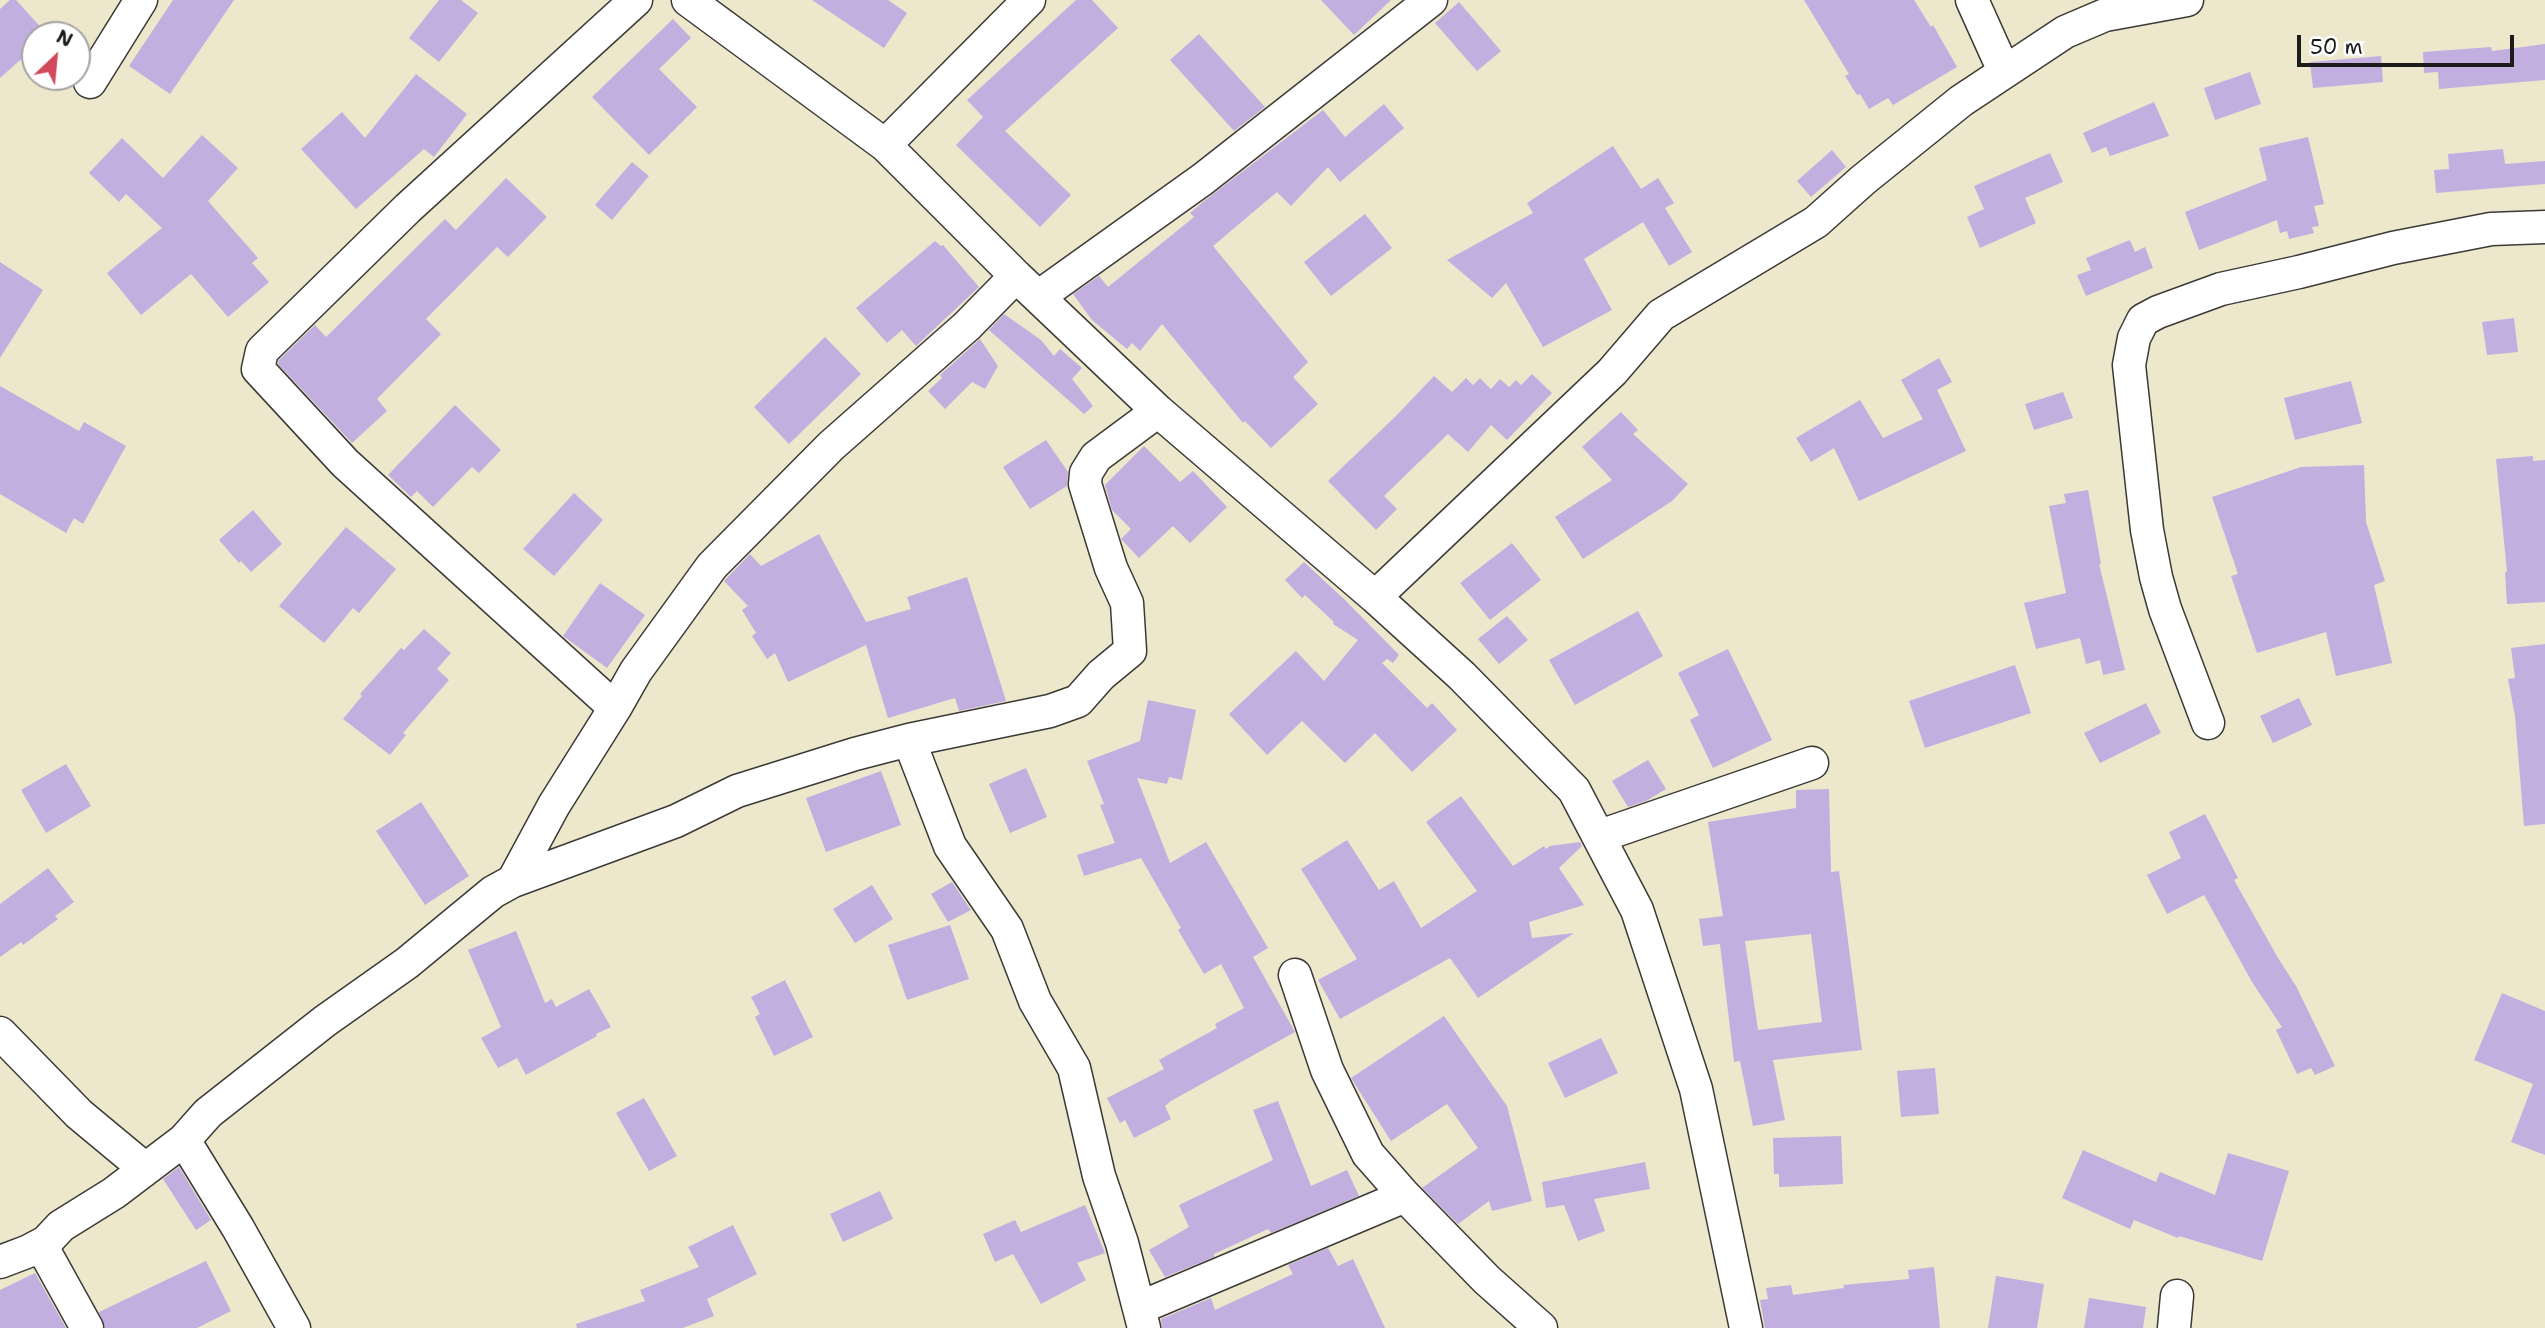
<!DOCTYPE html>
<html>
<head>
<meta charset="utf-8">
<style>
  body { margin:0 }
  #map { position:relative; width:2545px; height:1328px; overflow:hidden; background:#ede7cc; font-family:"Shantell Sans",sans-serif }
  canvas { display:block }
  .north { position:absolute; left:21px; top:21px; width:70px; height:70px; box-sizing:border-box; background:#fff; border:2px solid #a4a4a4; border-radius:50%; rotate:26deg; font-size:19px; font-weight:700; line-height:28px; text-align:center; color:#1c1c1c }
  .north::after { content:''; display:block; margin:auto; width:24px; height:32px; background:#d1495b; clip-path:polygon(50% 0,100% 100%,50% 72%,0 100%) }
  .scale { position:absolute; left:2297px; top:35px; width:217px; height:32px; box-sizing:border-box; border:4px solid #1c1c1c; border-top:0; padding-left:9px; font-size:21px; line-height:24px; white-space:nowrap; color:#1c1c1c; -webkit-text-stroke:5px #fff; paint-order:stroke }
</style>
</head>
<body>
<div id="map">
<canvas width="2545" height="1328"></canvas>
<div class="north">N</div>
<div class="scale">50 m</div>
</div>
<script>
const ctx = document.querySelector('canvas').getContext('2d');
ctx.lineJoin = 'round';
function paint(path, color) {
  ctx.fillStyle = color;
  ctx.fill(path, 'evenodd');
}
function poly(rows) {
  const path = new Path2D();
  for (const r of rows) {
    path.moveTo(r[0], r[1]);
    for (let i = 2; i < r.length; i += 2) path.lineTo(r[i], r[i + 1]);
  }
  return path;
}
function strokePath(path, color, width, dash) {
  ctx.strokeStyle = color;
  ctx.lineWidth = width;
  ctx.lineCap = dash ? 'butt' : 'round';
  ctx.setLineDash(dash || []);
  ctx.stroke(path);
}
const building = poly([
  [10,0,16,0,48,35,35,35,35,47,0,78,0,9],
  [173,0,234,0,170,94,129,66],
  [439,0,461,0,478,13,439,62,409,38],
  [812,0,888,0,907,13,884,48],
  [1076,0,1092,0,1118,28,1005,131,1071,195,1040,227,956,145,983,117,967,100],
  [1321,0,1391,0,1354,35],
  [1804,0,1914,0,1931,27,1933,25,1957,67,1893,105,1888,98,1869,109,1860,94,1857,95,1845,76,1849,74],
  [1459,2,1501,51,1477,71,1435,23],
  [673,19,691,38,659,69,697,107,649,155,592,97],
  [1199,34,1265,107,1234,131,1170,60],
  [2545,44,2545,80,2439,89,2438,72,2424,73,2423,52,2491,47,2492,51],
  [2381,56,2383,82,2313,88,2310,62],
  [2250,72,2261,104,2215,120,2204,88],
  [416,74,467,114,434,157,424,149,356,209,301,149,342,112,365,138],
  [2154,102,2169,136,2110,156,2106,147,2092,153,2083,133],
  [1384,104,1404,128,1340,182,1328,167,1291,206,1277,192,1213,246,1308,362,1293,377,1318,404,1271,448,1245,421,1243,423,1162,324,1140,351,1132,343,1127,349,1092,320,1073,294,1099,276,1108,287,1194,217,1190,213,1204,201,1323,110,1345,137],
  [202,135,238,168,208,201,258,258,252,263,269,282,228,317,191,274,141,315,107,273,162,228,126,194,119,202,89,173,122,138,163,178],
  [2308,137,2324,204,2314,206,2319,226,2312,227,2314,233,2289,239,2287,231,2280,233,2277,220,2199,250,2185,212,2267,180,2259,148],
  [1613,146,1641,189,1658,178,1674,203,1665,208,1692,252,1669,266,1643,222,1584,259,1612,310,1543,347,1506,283,1492,298,1447,260,1533,213,1527,203],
  [2503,149,2505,164,2545,161,2545,184,2436,193,2434,170,2449,169,2448,154],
  [1832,150,1846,167,1811,197,1797,181],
  [2050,153,2063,182,2025,198,2036,223,1980,248,1967,217,1984,209,1974,186],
  [632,162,649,176,612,220,595,205],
  [506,178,547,217,508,257,497,247,426,319,441,334,377,399,387,411,352,443,278,364,279,360,315,325,326,337,445,219,456,230],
  [1365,214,1392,248,1331,296,1304,262],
  [2130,240,2135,252,2145,247,2153,268,2086,296,2077,275,2091,270,2086,258],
  [935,241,941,246,943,245,979,287,916,346,902,330,887,343,856,308],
  [0,262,43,290,0,358],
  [1004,314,1041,340,1054,356,1060,349,1082,368,1072,379,1093,406,1084,414,989,330],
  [2514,318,2518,352,2487,355,2482,322],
  [825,337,861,374,789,444,754,407],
  [980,339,998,366,985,389,972,382,945,409,928,391,942,378,940,375],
  [1939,358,1952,382,1937,390,1966,451,1859,501,1834,448,1811,462,1796,438,1860,400,1883,438,1923,419,1901,380],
  [1532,374,1552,393,1507,440,1491,425,1468,452,1448,434,1384,496,1397,509,1376,530,1328,481,1397,415,1434,376,1452,392,1466,378,1473,385,1480,378,1491,389,1500,379,1509,387,1516,380,1521,385],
  [2351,381,2362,423,2295,440,2284,398],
  [0,386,79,431,84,422,126,446,83,524,74,518,66,533,0,494],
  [2063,392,2073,418,2034,430,2025,404],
  [455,405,501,450,479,473,472,467,433,507,417,491,411,497,388,475],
  [1621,412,1638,430,1633,434,1688,484,1672,501,1583,559,1555,517,1612,480,1582,447],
  [1046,440,1068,472,1067,486,1030,509,1003,467],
  [1144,446,1180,482,1193,471,1227,507,1190,543,1173,526,1139,558,1121,539,1131,529,1112,510,1105,485],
  [2533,456,2533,461,2545,460,2545,602,2507,604,2505,572,2507,572,2496,459],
  [2364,465,2366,522,2385,581,2374,585,2392,663,2336,676,2326,632,2257,653,2231,576,2238,574,2212,497,2301,467],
  [2088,490,2101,564,2099,564,2125,670,2103,675,2100,660,2086,664,2080,638,2036,649,2024,603,2066,593,2049,506,2066,503,2064,494],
  [574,493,603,520,554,576,523,549],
  [253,510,282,544,251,572,241,561,239,563,219,540],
  [346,527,396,569,359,613,353,608,324,643,279,606],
  [819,534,866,622,911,609,907,597,967,577,1006,701,959,711,955,698,888,718,866,645,788,682,775,653,767,659,752,636,756,633,742,610,748,606,724,581,750,554,761,566],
  [1512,543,1541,580,1490,620,1460,583],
  [1304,562,1346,601,1399,655,1393,663,1387,659,1382,663,1427,708,1432,703,1457,730,1412,772,1375,733,1345,763,1302,721,1267,755,1229,714,1296,651,1324,681,1358,640,1333,624,1334,622,1305,595,1302,598,1285,580],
  [600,583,645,615,607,668,563,636],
  [1638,611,1663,656,1575,705,1549,660],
  [1507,616,1528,640,1499,664,1478,639],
  [424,629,451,653,437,669,449,680,403,733,406,735,390,755,343,719,362,696,360,694,401,648,404,650],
  [2545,644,2545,824,2524,826,2515,716,2508,679,2515,678,2511,648],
  [1728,649,1772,740,1713,768,1690,720,1699,715,1678,673],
  [2015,665,2031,713,1925,748,1909,701],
  [2299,698,2312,725,2273,743,2260,716],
  [1148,700,1196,710,1182,780,1169,777,1167,784,1137,778,1170,863,1206,842,1268,948,1253,957,1295,1032,1171,1101,1165,1106,1171,1119,1134,1138,1125,1120,1120,1123,1107,1098,1164,1069,1159,1060,1217,1028,1215,1024,1244,1008,1221,964,1204,974,1178,930,1181,928,1141,858,1084,876,1077,855,1115,843,1100,805,1104,804,1087,761,1140,741],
  [2146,703,2161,733,2100,763,2084,733],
  [1648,760,1666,789,1646,801,1628,807,1612,781],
  [66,764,91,806,46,833,21,790],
  [1026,768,1047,817,1010,833,989,784],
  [881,771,901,825,826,852,806,798],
  [1829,789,1831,872,1839,871,1862,1050,1773,1060,1785,1120,1753,1126,1740,1061,1734,1062,1720,944,1703,946,1699,919,1723,916,1708,822,1796,808,1796,790],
  [1811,934,1822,1022,1758,1030,1745,941],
  [1461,796,1513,866,1544,846,1546,849,1550,846,1580,842,1582,846,1559,868,1584,905,1529,922,1532,938,1574,933,1478,998,1450,958,1340,1019,1318,980,1357,959,1301,869,1347,840,1379,890,1394,881,1421,928,1477,891,1426,822],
  [421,802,469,876,425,905,376,831],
  [2205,814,2238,878,2234,880,2278,958,2296,986,2335,1066,2315,1075,2311,1068,2297,1074,2276,1030,2282,1027,2252,982,2204,895,2167,914,2147,875,2181,858,2169,832],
  [48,868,74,902,55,916,58,919,23,945,21,942,0,957,0,904],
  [952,882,971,910,948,922,931,894],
  [872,885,893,919,855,943,833,909],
  [950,925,969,979,907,1000,888,945],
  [516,931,545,1003,552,999,556,1007,589,989,611,1027,596,1034,597,1036,526,1075,517,1058,498,1068,481,1038,501,1027,468,950],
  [785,980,813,1037,774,1056,755,1017,760,1014,751,997],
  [2502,993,2545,1011,2545,1155,2511,1142,2533,1084,2474,1060],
  [1444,1016,1507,1106,1532,1201,1492,1211,1489,1201,1458,1224,1422,1188,1478,1148,1447,1104,1391,1141,1351,1078],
  [1601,1038,1618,1073,1565,1098,1548,1063],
  [1935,1068,1939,1114,1901,1117,1897,1071],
  [644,1098,677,1156,649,1171,616,1113],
  [1278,1101,1311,1186,1347,1170,1359,1196,1271,1233,1268,1229,1214,1254,1214,1257,1165,1277,1149,1250,1189,1227,1179,1205,1273,1160,1253,1110],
  [1841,1136,1843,1184,1779,1187,1779,1174,1774,1174,1773,1138],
  [2083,1150,2156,1182,2160,1172,2215,1195,2228,1153,2289,1171,2262,1261,2179,1236,2178,1238,2134,1220,2130,1229,2062,1198],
  [1645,1162,1650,1189,1594,1199,1605,1231,1578,1241,1564,1205,1546,1208,1542,1182],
  [179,1167,211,1220,196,1230,163,1179],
  [880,1191,893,1219,843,1242,830,1214],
  [1085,1205,1105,1253,1077,1263,1086,1280,1041,1304,1013,1254,995,1262,983,1234,1015,1220,1021,1232],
  [733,1225,757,1274,707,1299,714,1316,683,1328,577,1328,576,1324,645,1301,640,1290,699,1267,688,1247],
  [1328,1248,1338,1266,1353,1259,1385,1328,1162,1328,1161,1319,1211,1298,1215,1310,1293,1274,1288,1265],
  [206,1261,231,1311,197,1328,105,1328,99,1312],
  [1934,1267,1940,1328,1765,1328,1760,1300,1768,1299,1766,1288,1791,1285,1793,1295,1844,1288,1843,1285,1909,1279,1908,1270],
  [35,1273,66,1328,0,1328,0,1290],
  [1996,1276,2044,1284,2037,1328,1988,1328],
  [2089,1298,2146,1307,2143,1328,2084,1328]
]);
const minor = poly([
  [636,0,408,208,262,351,258,369,345,463,615,708,636,671,712,566,831,446,967,326,1016,276],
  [688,0,885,145,1016,276,1158,411,1375,597,1462,676,1574,790,1637,910,1696,1089,1746,1328],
  [1972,0,2004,71],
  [90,82,141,0],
  [885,145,1029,0],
  [1038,297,1203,179,1431,0],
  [1375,597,1612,372,1661,315,1816,222,1863,180,1961,101,2065,32,2105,15,2187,0],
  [2208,723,2165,609,2156,577,2147,530,2129,365,2134,338,2143,320,2158,312,2221,289,2299,272,2393,248,2491,229,2545,227],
  [909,740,950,846,1007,929,1035,1001,1074,1068,1099,1176,1122,1243,1144,1328],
  [1600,836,1812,763],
  [513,881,554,805,615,708],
  [1295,975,1327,1070,1368,1154,1405,1196,1487,1280,1541,1328],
  [0,1033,79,1114,144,1168],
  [184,1140,238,1228,294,1328],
  [41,1245,87,1328],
  [0,1262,29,1251,46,1242,61,1226,114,1193,184,1140,208,1113,325,1021,407,963,493,892,513,881,676,821,737,791,855,754,909,740,1050,711,1078,701,1101,675,1130,651,1127,603,1111,568,1085,484,1086,473,1096,457,1158,411],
  [1139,1308,1405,1196],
  [2174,1328,2177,1296]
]);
paint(building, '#c2afe0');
strokePath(minor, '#3b3a36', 35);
strokePath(minor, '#fff', 32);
</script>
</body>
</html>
